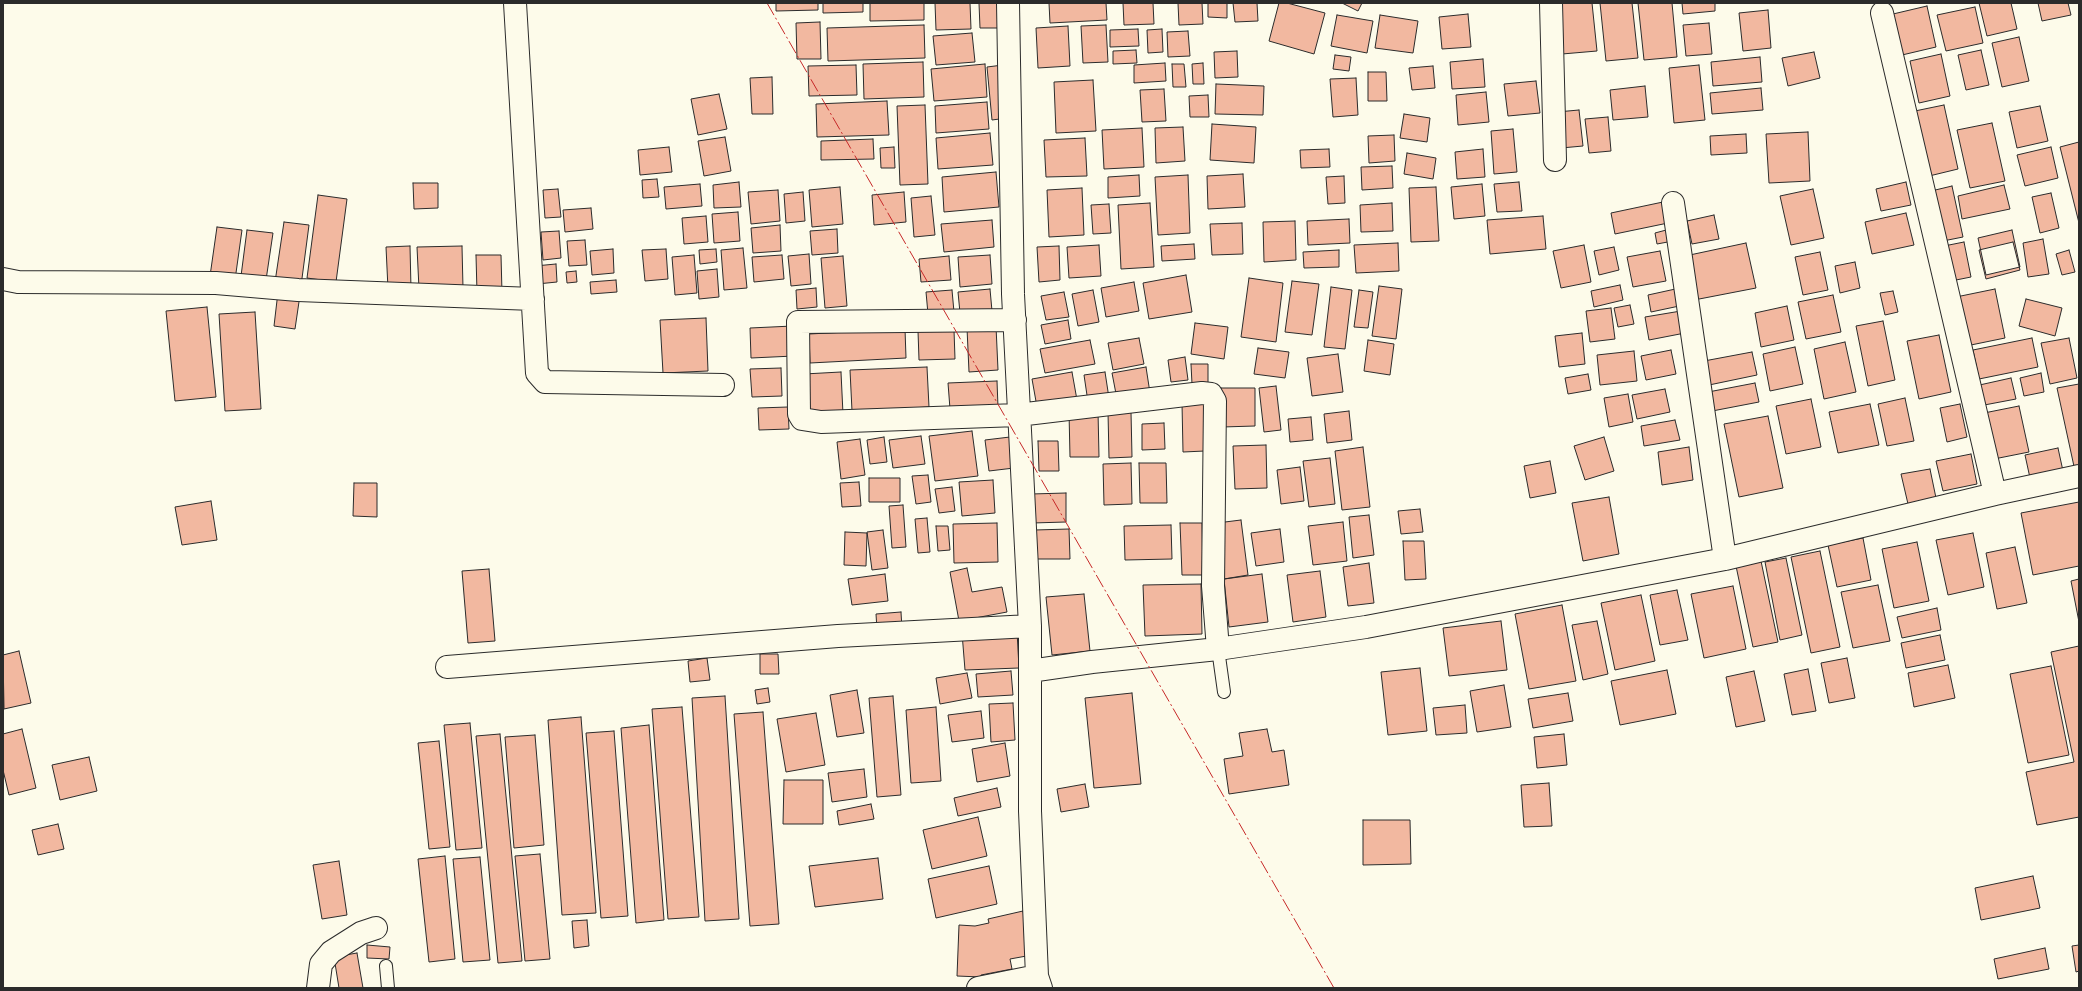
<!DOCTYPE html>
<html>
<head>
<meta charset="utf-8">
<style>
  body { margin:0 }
  #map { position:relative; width:2082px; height:991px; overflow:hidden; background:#fdfbea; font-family:Karla,sans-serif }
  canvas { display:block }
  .frame { position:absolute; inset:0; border:4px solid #2b2b2b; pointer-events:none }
</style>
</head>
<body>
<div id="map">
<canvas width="2082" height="991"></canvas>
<div class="frame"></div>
</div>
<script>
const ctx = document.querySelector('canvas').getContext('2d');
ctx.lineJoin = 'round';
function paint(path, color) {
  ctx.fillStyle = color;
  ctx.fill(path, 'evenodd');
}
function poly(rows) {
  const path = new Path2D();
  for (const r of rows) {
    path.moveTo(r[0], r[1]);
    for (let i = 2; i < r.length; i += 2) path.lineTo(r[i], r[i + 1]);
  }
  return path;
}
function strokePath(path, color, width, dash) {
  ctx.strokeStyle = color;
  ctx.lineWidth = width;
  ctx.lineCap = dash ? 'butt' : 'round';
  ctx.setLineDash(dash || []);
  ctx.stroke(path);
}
const building = poly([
  [776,3,818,3,818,10,776,11,776,3],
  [823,3,863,3,863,12,823,13,823,3],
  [870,3,924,3,924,20,870,21,870,3],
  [935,3,970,3,971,29,936,30,935,3],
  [979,3,999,3,1000,28,980,28,979,3],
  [1049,3,1106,3,1107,20,1050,23,1049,3],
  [1123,3,1153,3,1154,24,1124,25,1123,3],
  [1178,3,1202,3,1203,24,1179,25,1178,3],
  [1208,3,1227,3,1227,18,1208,17,1208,3],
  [1233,3,1257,3,1258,21,1235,22,1233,3],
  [1279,3,1287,3,1325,13,1314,54,1269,41,1279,3],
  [1342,3,1362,3,1358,11,1342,3],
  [1558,3,1592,3,1597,51,1562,54,1558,3],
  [1600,3,1632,3,1638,58,1606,61,1600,3],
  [1638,3,1672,3,1677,57,1644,60,1638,3],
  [1682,3,1715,3,1715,11,1683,14,1682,3],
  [1979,3,2011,3,2017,29,1987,36,1979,3],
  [2038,3,2068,3,2071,15,2042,21,2038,3],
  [1927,6,1936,47,1902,55,1893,14,1927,6],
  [1975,7,1983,43,1946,51,1937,15,1975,7],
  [1768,10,1771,48,1743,51,1739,13,1768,10],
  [1468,14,1471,47,1442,49,1439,17,1468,14],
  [1337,15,1373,21,1367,53,1331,46,1337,15],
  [1380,15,1418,21,1413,53,1375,48,1380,15],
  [820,22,821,59,797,59,796,23,820,22],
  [1709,23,1712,54,1686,56,1683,25,1709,23],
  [924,25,925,58,828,61,827,28,924,25],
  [1106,25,1108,62,1083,63,1081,26,1106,25],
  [1068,26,1070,66,1038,68,1036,28,1068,26],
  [1138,29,1139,46,1110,47,1110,30,1138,29],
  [1162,29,1163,52,1148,53,1147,30,1162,29],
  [1188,31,1190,56,1168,57,1167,32,1188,31],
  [972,33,975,62,936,65,933,36,972,33],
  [2019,37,2029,81,2002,87,1992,43,2019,37],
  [1136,50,1137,63,1113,64,1113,51,1136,50],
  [1981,50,1989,85,1966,90,1958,55,1981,50],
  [1237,51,1238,77,1215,78,1214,52,1237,51],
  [1814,52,1820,78,1788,86,1782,58,1814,52],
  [1941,54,1950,96,1919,103,1910,61,1941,54],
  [1335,55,1351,57,1349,71,1333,69,1335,55],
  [1760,57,1762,82,1713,86,1711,62,1760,57],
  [1483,59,1485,87,1452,89,1450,62,1483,59],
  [923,62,924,97,864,99,863,64,923,62],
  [1165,63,1166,81,1134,83,1134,65,1165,63],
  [1203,63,1204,84,1193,84,1192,64,1203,63],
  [985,64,987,97,934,101,931,69,985,64],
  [1172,64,1184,64,1186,87,1173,87,1172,64],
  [856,65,857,95,809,96,808,66,856,65],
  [1003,65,1007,118,992,120,987,67,1003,65],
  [1699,65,1705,120,1674,123,1669,68,1699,65],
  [1433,66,1435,88,1412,90,1409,68,1433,66],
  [1368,72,1386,72,1387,101,1368,101,1368,72],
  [772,77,773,114,752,114,750,78,772,77],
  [1356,78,1358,115,1333,117,1330,79,1356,78],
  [1093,80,1096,131,1056,133,1054,82,1093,80],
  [1536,81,1540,113,1508,116,1504,84,1536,81],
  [1216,84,1264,86,1263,115,1215,114,1216,84],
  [1645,86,1648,117,1613,120,1610,90,1645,86],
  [1761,88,1763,110,1712,114,1710,93,1761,88],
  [1164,89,1166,121,1142,122,1140,90,1164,89],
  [1486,92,1489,122,1458,125,1456,95,1486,92],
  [719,94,727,129,698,135,691,99,719,94],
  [1208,95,1209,117,1190,117,1189,96,1208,95],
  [887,101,889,135,817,137,816,104,887,101],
  [987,102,989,129,936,133,935,106,987,102],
  [925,105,928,184,900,185,897,106,925,105],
  [1944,105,1958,169,1925,177,1910,112,1944,105],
  [2040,106,2048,141,2017,148,2009,112,2040,106],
  [1579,110,1583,146,1561,148,1557,112,1579,110],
  [1404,114,1430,118,1427,142,1400,138,1404,114],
  [1608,117,1611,151,1589,153,1585,119,1608,117],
  [1992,123,2005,181,1970,188,1957,130,1992,123],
  [1212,124,1256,127,1254,163,1210,160,1212,124],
  [1183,127,1185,161,1156,163,1155,128,1183,127],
  [1142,128,1144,167,1104,169,1102,130,1142,128],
  [1513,129,1517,172,1494,174,1491,131,1513,129],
  [1808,132,1810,181,1769,183,1766,134,1808,132],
  [990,133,993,165,938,169,936,138,990,133],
  [1746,134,1747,153,1711,155,1710,136,1746,134],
  [1394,135,1395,161,1369,163,1368,136,1394,135],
  [725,137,731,171,704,176,698,141,725,137],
  [1085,138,1087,176,1046,177,1044,140,1085,138],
  [873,139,874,159,821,160,821,141,873,139],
  [2079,142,2079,223,2060,147,2079,142],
  [669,147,672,172,640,175,638,150,669,147],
  [894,147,895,168,881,168,880,148,894,147],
  [2051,147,2058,178,2025,186,2017,155,2051,147],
  [1329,149,1330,167,1301,168,1300,150,1329,149],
  [1483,149,1485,177,1457,179,1455,152,1483,149],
  [1407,153,1436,158,1433,179,1404,174,1407,153],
  [1392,166,1393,188,1362,190,1361,167,1392,166],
  [996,172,999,207,944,212,942,177,996,172],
  [1243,174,1245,207,1208,209,1207,176,1243,174],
  [1139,175,1140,196,1108,198,1108,177,1139,175],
  [1188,175,1190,233,1158,235,1155,177,1188,175],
  [1344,176,1345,203,1328,204,1326,177,1344,176],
  [657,179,659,197,643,198,642,180,657,179],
  [739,182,741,207,714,208,713,185,739,182],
  [1519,182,1522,211,1497,212,1494,184,1519,182],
  [1906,182,1911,205,1881,211,1876,189,1906,182],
  [413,183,438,183,438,208,414,209,413,183],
  [700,184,702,206,666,209,664,187,700,184],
  [1482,184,1485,216,1454,219,1451,187,1482,184],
  [2004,185,2010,209,1962,219,1958,196,2004,185],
  [1952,186,1963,237,1938,242,1927,192,1952,186],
  [840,187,843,224,812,227,809,190,840,187],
  [1436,187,1439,241,1411,242,1409,188,1436,187],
  [1082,188,1084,235,1049,237,1047,190,1082,188],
  [558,189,561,217,545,218,543,190,558,189],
  [1813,189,1824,238,1791,245,1780,196,1813,189],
  [778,190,780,221,751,224,748,192,778,190],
  [803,192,805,221,786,223,784,194,803,192],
  [904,192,906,222,874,225,872,195,904,192],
  [2051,193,2059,228,2040,233,2032,197,2051,193],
  [318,195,347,199,336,282,307,278,318,195],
  [931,196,935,235,914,237,911,198,931,196],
  [1663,202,1668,223,1615,234,1611,213,1663,202],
  [1150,203,1154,267,1121,269,1118,205,1150,203],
  [1392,203,1393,231,1361,232,1360,205,1392,203],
  [1109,204,1111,233,1093,234,1091,205,1109,204],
  [591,208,593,229,565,232,563,210,591,208],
  [738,212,740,241,714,243,712,214,738,212],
  [1906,213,1914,245,1872,254,1865,222,1906,213],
  [1714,215,1719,239,1692,244,1687,221,1714,215],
  [706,216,708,242,684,244,682,218,706,216],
  [1543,216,1546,249,1490,254,1487,220,1543,216],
  [1349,219,1350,243,1308,245,1307,221,1349,219],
  [992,220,994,247,944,252,941,224,992,220],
  [1295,221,1296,260,1264,262,1263,222,1295,221],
  [284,222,309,225,301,286,275,282,284,222],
  [1242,223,1243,254,1212,255,1210,224,1242,223],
  [780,225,781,251,753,253,751,228,780,225],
  [217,227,242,230,235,280,210,276,217,227],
  [837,229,838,253,812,255,810,231,837,229],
  [1670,229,1673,241,1657,244,1655,233,1670,229],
  [247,230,273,233,266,280,241,276,247,230],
  [2012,230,2020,267,1986,275,1978,238,2012,230],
  [559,231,561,258,543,260,541,232,559,231],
  [2043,239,2049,274,2028,277,2023,243,2043,239],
  [585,240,587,265,569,266,567,241,585,240],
  [1964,242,1971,277,1951,281,1944,246,1964,242],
  [2013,242,2020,270,1986,279,1979,250,2013,242],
  [1398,243,1399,271,1356,273,1354,245,1398,243],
  [1746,243,1756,288,1694,300,1685,256,1746,243],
  [1194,244,1195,259,1162,261,1161,246,1194,244],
  [1099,245,1101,276,1069,278,1067,247,1099,245],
  [1584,245,1591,282,1561,288,1553,251,1584,245],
  [410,246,411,289,388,289,386,247,410,246],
  [462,246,463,288,419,289,417,247,462,246],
  [1059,246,1060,280,1039,282,1037,247,1059,246],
  [1614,247,1619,270,1599,275,1594,251,1614,247],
  [743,248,747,288,724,290,721,250,743,248],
  [613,249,614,273,592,275,590,251,613,249],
  [666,249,668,279,645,281,642,250,666,249],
  [716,249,717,262,700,264,699,250,716,249],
  [1339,250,1339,267,1304,268,1303,252,1339,250],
  [2069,250,2075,272,2062,275,2056,254,2069,250],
  [1660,251,1666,281,1633,287,1627,257,1660,251],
  [1820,252,1828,290,1803,295,1795,257,1820,252],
  [809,254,811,284,791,286,788,256,809,254],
  [476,255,501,255,502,293,477,293,476,255],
  [694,255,697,293,675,295,672,257,694,255],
  [782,255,784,279,754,282,752,257,782,255],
  [990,255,992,284,960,287,958,257,990,255],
  [843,256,847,306,825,308,821,258,843,256],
  [949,256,951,280,921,282,919,259,949,256],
  [1855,262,1860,288,1840,293,1835,266,1855,262],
  [556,264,557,282,537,284,535,266,556,264],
  [717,269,719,297,699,299,697,271,717,269],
  [576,271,577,282,567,283,566,272,576,271],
  [1186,275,1192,312,1149,319,1143,283,1186,275],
  [1249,278,1283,283,1276,342,1241,337,1249,278],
  [616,280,617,292,591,294,590,282,616,280],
  [1292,281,1319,284,1312,335,1285,332,1292,281],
  [1134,282,1139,311,1106,317,1101,288,1134,282],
  [1620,285,1623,300,1594,307,1591,291,1620,285],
  [1379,286,1402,289,1396,339,1372,336,1379,286],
  [1331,287,1352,290,1345,349,1324,347,1331,287],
  [816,288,817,307,797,309,796,290,816,288],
  [1680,288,1684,305,1651,312,1648,295,1680,288],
  [990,289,992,311,960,313,958,292,990,289],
  [1995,289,2005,338,1966,346,1956,297,1995,289],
  [952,290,954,312,928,314,926,292,952,290],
  [1093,290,1099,322,1078,326,1072,294,1093,290],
  [1359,290,1373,292,1368,328,1354,327,1359,290],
  [1893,291,1898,312,1885,315,1880,293,1893,291],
  [278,292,300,295,295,329,274,326,278,292],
  [1064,292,1069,317,1046,320,1041,296,1064,292],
  [1833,295,1841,332,1806,339,1798,302,1833,295],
  [2026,299,2062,308,2055,336,2019,326,2026,299],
  [1630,305,1634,324,1618,327,1614,308,1630,305],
  [1787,306,1794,340,1761,347,1755,313,1787,306],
  [207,307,216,397,175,401,166,311,207,307],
  [1611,308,1615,339,1590,342,1586,311,1611,308],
  [1681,311,1685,333,1649,340,1645,317,1681,311],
  [255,312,261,409,225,411,219,314,255,312],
  [706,318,708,371,663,373,660,320,706,318],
  [1068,320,1071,339,1045,344,1041,325,1068,320],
  [1883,321,1895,380,1868,386,1856,326,1883,321],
  [1195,323,1228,327,1224,359,1191,354,1195,323],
  [793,326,794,356,751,358,750,328,793,326],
  [996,326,998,370,969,372,967,328,996,326],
  [905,329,906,358,810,363,809,334,905,329],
  [954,330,955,359,919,360,918,331,954,330],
  [1582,333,1585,364,1559,367,1555,336,1582,333],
  [1939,335,1951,392,1919,399,1907,341,1939,335],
  [1139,338,1144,364,1113,370,1108,343,1139,338],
  [2032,338,2038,367,1979,379,1973,350,2032,338],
  [2069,338,2077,378,2050,384,2041,343,2069,338],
  [1090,340,1095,364,1045,373,1040,349,1090,340],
  [1368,340,1394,344,1390,375,1364,371,1368,340],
  [1845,342,1856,392,1824,399,1814,349,1845,342],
  [1795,347,1803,384,1770,391,1763,354,1795,347],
  [1258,348,1289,352,1285,378,1254,374,1258,348],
  [1671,350,1676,374,1646,380,1641,356,1671,350],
  [1634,351,1637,381,1600,385,1597,355,1634,351],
  [1752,352,1757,375,1709,385,1704,361,1752,352],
  [1338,354,1343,392,1312,396,1307,358,1338,354],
  [1185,357,1188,380,1171,382,1168,360,1185,357],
  [1191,364,1208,364,1208,383,1192,384,1191,364],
  [927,367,929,407,852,411,850,370,927,367],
  [1146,367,1150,393,1117,399,1112,373,1146,367],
  [781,368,782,396,752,397,750,369,781,368],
  [841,372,843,414,806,416,804,374,841,372],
  [1072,372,1077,400,1037,407,1032,379,1072,372],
  [1105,372,1109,398,1088,402,1084,375,1105,372],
  [2041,373,2044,392,2024,396,2020,378,2041,373],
  [1588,374,1591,390,1568,394,1565,378,1588,374],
  [2011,378,2016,399,1979,406,1975,386,2011,378],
  [997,381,998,407,950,409,948,383,997,381],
  [1755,383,1759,402,1707,412,1703,393,1755,383],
  [2079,384,2079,470,2075,471,2057,388,2079,384],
  [1276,386,1281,430,1264,432,1259,388,1276,386],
  [1221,388,1255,388,1255,426,1222,427,1221,388],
  [1665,389,1670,412,1637,419,1632,395,1665,389],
  [1628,394,1633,422,1609,427,1604,398,1628,394],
  [1905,398,1914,441,1887,446,1878,404,1905,398],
  [1811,399,1821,447,1786,454,1776,406,1811,399],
  [1182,403,1204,403,1205,451,1183,452,1182,403],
  [1870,404,1879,445,1838,453,1829,412,1870,404],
  [1960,404,1967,437,1947,442,1940,408,1960,404],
  [2019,406,2029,452,1994,459,1984,413,2019,406],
  [788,407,789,429,759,430,758,408,788,407],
  [1098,411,1099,457,1070,457,1069,412,1098,411],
  [1349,411,1352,440,1327,443,1324,414,1349,411],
  [1108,412,1131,412,1132,457,1109,458,1108,412],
  [1768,416,1783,488,1739,497,1724,424,1768,416],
  [1311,417,1313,440,1290,442,1288,419,1311,417],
  [1675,420,1680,440,1644,446,1641,426,1675,420],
  [1164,423,1165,449,1142,450,1142,424,1164,423],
  [972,431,978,476,935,481,929,436,972,431],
  [921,436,925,464,893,468,889,440,921,436],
  [884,437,887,462,870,464,867,440,884,437],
  [1010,437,1014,468,989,471,985,440,1010,437],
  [1604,437,1614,471,1585,480,1574,446,1604,437],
  [860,439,865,475,841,479,837,442,860,439],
  [1038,441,1058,441,1059,471,1039,471,1038,441],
  [1266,445,1267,488,1235,489,1233,446,1266,445],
  [1363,447,1370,507,1342,510,1335,451,1363,447],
  [1689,447,1693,480,1662,485,1658,452,1689,447],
  [2058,448,2063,471,2030,478,2025,455,2058,448],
  [1971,454,1977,484,1943,491,1936,461,1971,454],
  [1330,458,1335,504,1309,507,1303,461,1330,458],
  [1550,461,1556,493,1530,498,1524,466,1550,461],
  [1131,463,1132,504,1104,505,1103,464,1131,463],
  [1139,463,1166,463,1167,503,1140,503,1139,463],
  [1300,467,1304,501,1281,504,1277,470,1300,467],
  [1930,469,1936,498,1908,504,1901,474,1930,469],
  [928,475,931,502,916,504,912,476,928,475],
  [869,478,900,478,900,502,869,502,869,478],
  [993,480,995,513,962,516,959,482,993,480],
  [859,482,861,506,842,507,840,483,859,482],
  [354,483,377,483,377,517,353,516,354,483],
  [952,487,955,511,939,513,935,489,952,487],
  [1066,493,1066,522,1032,523,1031,494,1066,493],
  [1609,497,1619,554,1583,561,1572,503,1609,497],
  [211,501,217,540,182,545,175,507,211,501],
  [2079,502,2079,566,2033,575,2021,513,2079,502],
  [903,505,906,547,892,548,889,506,903,505],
  [1420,509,1423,532,1401,534,1398,511,1420,509],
  [1369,515,1374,555,1353,558,1349,517,1369,515],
  [927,518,930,552,918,553,915,519,927,518],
  [1241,520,1248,575,1224,579,1217,523,1241,520],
  [1343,522,1347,561,1313,565,1308,526,1343,522],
  [997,523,998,562,954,563,953,524,997,523],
  [1180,523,1202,523,1203,575,1182,575,1180,523],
  [1171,525,1172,559,1125,560,1124,526,1171,525],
  [936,526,948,526,950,550,938,551,936,526],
  [1069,529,1070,559,1035,559,1035,530,1069,529],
  [1280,529,1284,562,1256,566,1251,533,1280,529],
  [883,530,888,568,872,570,867,532,883,530],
  [845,532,867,533,866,566,844,565,845,532],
  [1973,533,1984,587,1948,595,1936,540,1973,533],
  [1863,538,1871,580,1837,587,1828,545,1863,538],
  [1403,541,1424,541,1426,579,1405,580,1403,541],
  [1917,542,1929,601,1894,608,1882,549,1917,542],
  [2015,547,2027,603,1997,609,1986,553,2015,547],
  [1820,551,1840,647,1811,653,1791,557,1820,551],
  [1786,558,1802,635,1780,640,1765,562,1786,558],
  [1761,561,1778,642,1753,647,1736,566,1761,561],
  [1369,563,1374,603,1348,606,1343,567,1369,563],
  [967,568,972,592,1002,587,1007,612,959,621,950,572,967,568],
  [489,569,495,641,468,643,462,571,489,569],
  [1320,571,1326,617,1293,622,1287,575,1320,571],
  [885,574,888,601,852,605,848,579,885,574],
  [1262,574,1268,622,1229,627,1224,579,1262,574],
  [2079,579,2079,622,2071,581,2079,579],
  [1201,584,1202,634,1145,636,1143,585,1201,584],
  [1878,585,1890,641,1853,648,1841,592,1878,585],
  [1733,586,1746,649,1704,658,1691,594,1733,586],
  [1677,590,1688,640,1660,645,1650,595,1677,590],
  [1084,594,1090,651,1052,655,1046,597,1084,594],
  [1641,595,1655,661,1615,670,1601,603,1641,595],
  [1562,605,1576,681,1529,689,1515,614,1562,605],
  [1937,608,1941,630,1902,638,1897,617,1937,608],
  [901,612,902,629,877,630,876,614,901,612],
  [1501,621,1507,670,1449,676,1443,628,1501,621],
  [1597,621,1608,674,1583,680,1572,625,1597,621],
  [1017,631,1019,668,965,670,962,633,1017,631],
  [1940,635,1945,660,1906,668,1901,643,1940,635],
  [2079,646,2079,817,2037,825,2026,772,2074,762,2051,652,2079,646],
  [19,651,31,703,4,709,3,655,19,651],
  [760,654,778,654,779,674,760,674,760,654],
  [707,658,710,680,690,682,688,661,707,658],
  [1847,658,1855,698,1829,703,1821,663,1847,658],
  [1948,665,1955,698,1914,707,1908,673,1948,665],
  [2051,666,2069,755,2028,763,2010,674,2051,666],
  [1420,668,1427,731,1388,735,1381,672,1420,668],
  [1808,669,1816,711,1792,715,1784,674,1808,669],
  [1667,670,1676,714,1620,725,1611,681,1667,670],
  [1011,671,1013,695,978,697,976,674,1011,671],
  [1754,671,1765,721,1736,727,1726,677,1754,671],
  [967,673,972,698,940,704,936,678,967,673],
  [1504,685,1511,727,1477,732,1470,691,1504,685],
  [768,688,770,702,757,704,755,690,768,688],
  [857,690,864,733,837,737,830,695,857,690],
  [1132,693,1141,784,1094,788,1085,698,1132,693],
  [1568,693,1573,721,1533,728,1528,699,1568,693],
  [725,696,739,919,705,921,692,698,725,696],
  [893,696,901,795,877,797,869,698,893,696],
  [1013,703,1015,740,991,742,989,704,1013,703],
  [1465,705,1467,733,1436,735,1433,708,1465,705],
  [682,707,699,917,668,919,652,709,682,707],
  [936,707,941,781,911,783,906,710,936,707],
  [981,711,984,738,952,742,948,715,981,711],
  [763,712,779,924,750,926,734,714,763,712],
  [816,713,825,765,786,772,777,719,816,713],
  [581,717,596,913,562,915,548,720,581,717],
  [470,723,482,848,456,850,444,725,470,723],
  [649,725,664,920,636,923,621,728,649,725],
  [22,729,36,788,9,795,3,770,3,734,22,729],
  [1267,729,1272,752,1284,750,1289,785,1229,794,1224,759,1243,756,1239,733,1267,729],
  [614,731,628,916,601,918,586,733,614,731],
  [500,734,522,961,498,963,476,736,500,734],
  [1564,734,1567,765,1537,768,1534,737,1564,734],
  [535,735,544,845,514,848,505,737,535,735],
  [439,741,450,847,429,849,418,743,439,741],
  [1005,743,1010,776,977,782,972,749,1005,743],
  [89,757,97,791,60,800,52,765,89,757],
  [864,769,867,797,832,802,828,773,864,769],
  [784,780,823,780,823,824,783,824,784,780],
  [1549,783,1552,826,1524,827,1521,785,1549,783],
  [1085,784,1089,807,1061,812,1057,789,1085,784],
  [997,788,1001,807,958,816,954,798,997,788],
  [871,804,874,819,839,825,837,811,871,804],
  [978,817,987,856,932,869,923,830,978,817],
  [1363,820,1410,820,1411,864,1363,865,1363,820],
  [58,824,64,849,38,855,32,830,58,824],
  [540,854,550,959,525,961,515,856,540,854],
  [445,856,455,959,429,962,418,859,445,856],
  [480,857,490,960,463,962,453,859,480,857],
  [878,858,883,899,815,907,809,866,878,858],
  [339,861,347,915,322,919,313,865,339,861],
  [989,866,997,904,936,918,928,879,989,866],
  [2033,876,2040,908,1981,920,1975,888,2033,876],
  [1023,911,1032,955,1010,959,1012,969,981,975,981,977,957,976,959,925,975,926,989,923,988,919,1023,911],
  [587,920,589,946,574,948,572,921,587,920],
  [367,945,390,947,389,959,367,958,367,945],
  [2079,945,2079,971,2076,972,2072,946,2079,945],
  [2045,948,2049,969,1998,979,1994,959,2045,948],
  [357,953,363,988,339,988,334,957,357,953]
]);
const service = poly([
  [1218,649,1224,692],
  [386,966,388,988]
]);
const minor = poly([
  [515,3,537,373,545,382,723,385],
  [1008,3,1013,294,1030,626,1030,811,1037,976,1041,988],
  [1551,3,1555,160],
  [1882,13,1995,494],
  [1673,203,1725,559],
  [3,279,18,282,216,283,298,290,533,299],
  [1015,320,798,322,799,414,802,419,821,422,1018,415,1202,393,1211,394,1215,401,1213,586,1218,649],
  [447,667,838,636,1030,626],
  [1030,671,1092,662,1218,649,1366,627,1725,559,1995,494,2079,476],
  [318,988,321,964,331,952,361,933,376,928],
  [978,988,1037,976]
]);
const power = poly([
  [767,3,1334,988]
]);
paint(building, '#f2b8a0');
strokePath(building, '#2b2b2b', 1);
strokePath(service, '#2b2b2b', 14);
strokePath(minor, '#2b2b2b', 24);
strokePath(service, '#fdfbea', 12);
strokePath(minor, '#fdfbea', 22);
strokePath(power, '#c62828', 1, [14, 3, 2, 3]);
</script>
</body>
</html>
